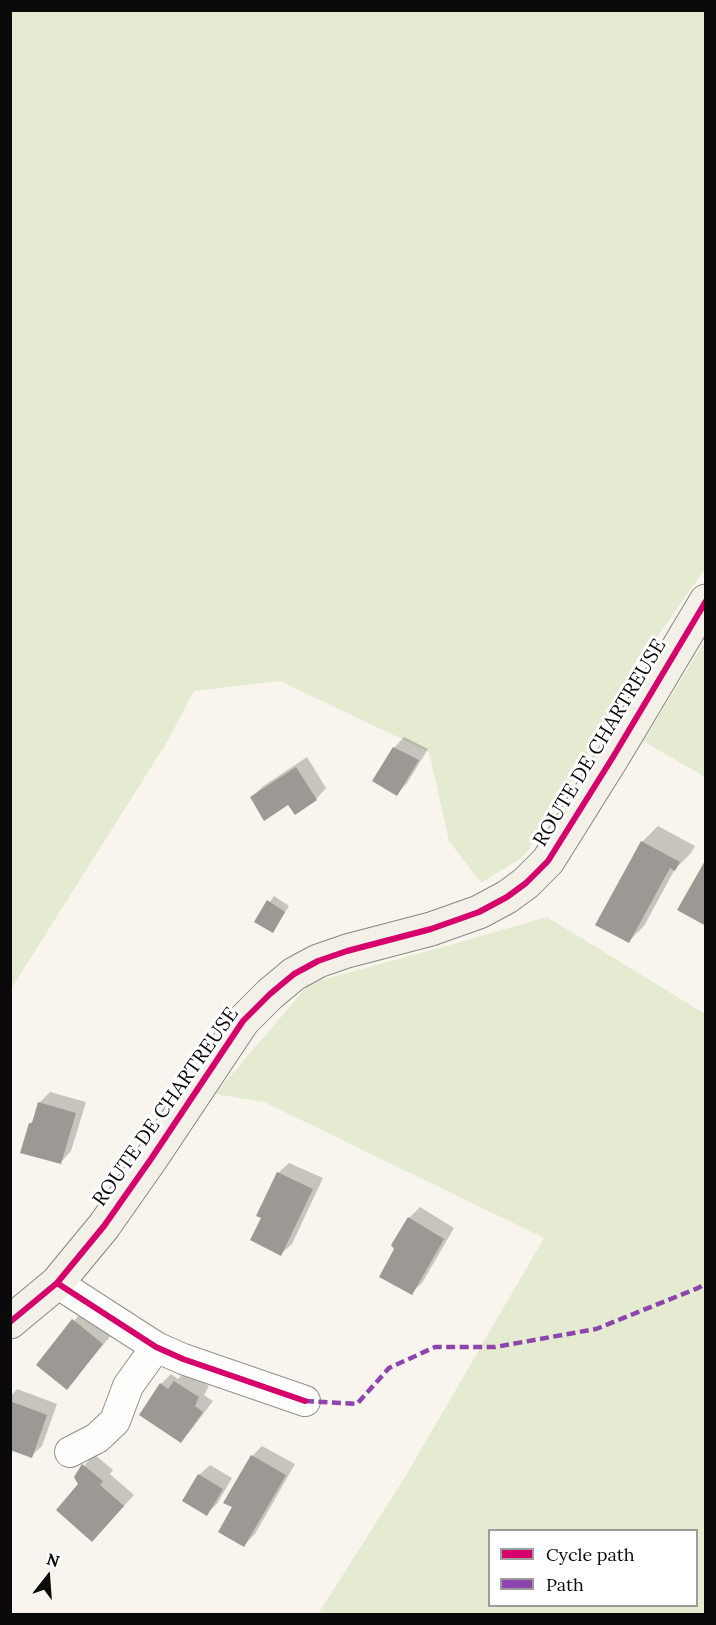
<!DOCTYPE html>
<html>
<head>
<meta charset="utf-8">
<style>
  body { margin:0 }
  #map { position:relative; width:716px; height:1625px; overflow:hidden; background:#f9f5ee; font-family:Lora,serif }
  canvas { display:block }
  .frame { position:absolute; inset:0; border:12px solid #0a0a0a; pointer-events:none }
  .legend { position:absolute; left:488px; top:1529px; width:210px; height:78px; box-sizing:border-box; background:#fff; border:2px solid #9d9d9d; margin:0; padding:8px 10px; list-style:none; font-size:18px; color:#0a0a0a }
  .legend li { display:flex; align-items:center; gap:12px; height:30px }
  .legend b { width:30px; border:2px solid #9d9d9d }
  .north { position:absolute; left:18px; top:1547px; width:60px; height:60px; -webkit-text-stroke:4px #fff; paint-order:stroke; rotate:17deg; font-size:16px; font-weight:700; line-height:24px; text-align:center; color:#0a0a0a }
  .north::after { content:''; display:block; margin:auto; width:21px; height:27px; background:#0a0a0a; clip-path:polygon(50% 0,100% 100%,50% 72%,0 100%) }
</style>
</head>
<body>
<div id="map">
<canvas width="716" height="1625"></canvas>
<div class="frame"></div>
<ul class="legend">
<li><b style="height:8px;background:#d6006c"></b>Cycle path</li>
<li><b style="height:8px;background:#8e44ad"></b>Path</li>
</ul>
<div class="north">N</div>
</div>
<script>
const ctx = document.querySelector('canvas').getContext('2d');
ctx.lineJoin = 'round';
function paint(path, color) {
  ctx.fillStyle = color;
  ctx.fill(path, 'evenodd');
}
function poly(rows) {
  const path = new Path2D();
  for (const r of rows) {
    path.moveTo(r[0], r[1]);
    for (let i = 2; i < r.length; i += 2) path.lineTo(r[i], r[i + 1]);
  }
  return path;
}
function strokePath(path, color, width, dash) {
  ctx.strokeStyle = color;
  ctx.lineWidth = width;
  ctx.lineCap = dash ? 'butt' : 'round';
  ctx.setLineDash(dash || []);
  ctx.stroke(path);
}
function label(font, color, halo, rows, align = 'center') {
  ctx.font = font + ' Lora,serif';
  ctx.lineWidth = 6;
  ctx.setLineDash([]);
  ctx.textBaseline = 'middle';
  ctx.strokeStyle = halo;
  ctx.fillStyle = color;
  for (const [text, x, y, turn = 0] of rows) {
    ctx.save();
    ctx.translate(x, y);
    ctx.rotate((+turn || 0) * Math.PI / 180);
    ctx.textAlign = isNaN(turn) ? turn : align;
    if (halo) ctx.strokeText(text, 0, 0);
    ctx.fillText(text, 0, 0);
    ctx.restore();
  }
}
const green = poly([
  [11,10,705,11,705,569,660,633,543,830,523,857,481,883,449,841,429,752,280,681,194,691,167,742,11,989],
  [705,641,705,777,643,741],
  [547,917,705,1014,705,1614,318,1614,405,1477,544,1238,264,1102,215,1094,310,983,446,946],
  [490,1530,696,1530,696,1606,490,1606]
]);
const shadow = poly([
  [404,737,428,749,407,783,397,794,394,748],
  [307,757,326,788,316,799,289,803,252,797,262,787],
  [658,826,695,846,691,853,675,869,644,926,629,941,597,925,642,842],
  [274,896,289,906,273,932,256,921],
  [50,1092,86,1102,71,1151,61,1162,30,1124,34,1119,40,1102],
  [289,1163,323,1178,292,1244,281,1254,263,1218,278,1173],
  [420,1207,454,1228,422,1283,411,1293,409,1218],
  [84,1309,113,1333,67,1388,38,1365],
  [185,1371,209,1386,204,1395,213,1401,191,1430,181,1441,161,1384,171,1374,178,1379],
  [17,1389,57,1404,42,1446,31,1456,10,1449,10,1393,13,1394],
  [262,1446,295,1464,255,1534,244,1545,234,1506,252,1456],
  [94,1454,113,1470,110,1474,134,1495,103,1529,75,1477],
  [210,1465,232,1478,217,1504,206,1514,199,1475]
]);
const building = poly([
  [393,747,419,760,397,796,372,781],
  [296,767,317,800,295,815,288,805,264,821,250,797],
  [641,841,680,862,675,871,670,868,629,943,595,925],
  [706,859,706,926,677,910],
  [267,900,285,912,273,933,254,922],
  [38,1102,76,1113,61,1164,20,1153,29,1123,32,1123],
  [277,1172,313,1189,281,1256,250,1240,261,1218,256,1216],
  [408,1217,444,1239,412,1295,379,1277,394,1249,391,1245],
  [72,1319,103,1344,67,1390,36,1365],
  [174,1381,199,1397,195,1406,203,1412,181,1443,139,1415,160,1383,168,1389],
  [10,1401,47,1415,32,1458,10,1450],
  [251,1455,286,1475,244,1547,218,1532,232,1507,223,1503],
  [82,1464,103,1481,100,1485,124,1506,92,1542,56,1510,78,1484,74,1477],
  [198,1474,223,1489,207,1516,182,1501]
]);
const minor = poly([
  [57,1283,156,1347,183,1359,305,1401],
  [70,1452,97,1438,115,1421,128,1386,156,1347]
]);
const secondary = poly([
  [10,1322,57,1283,104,1226,151,1159,243,1021,270,994,294,974,318,961,347,951,431,929,479,912,507,897,526,883,548,861,613,757,706,601]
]);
const quiet = poly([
  [305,1401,357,1404,389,1368,435,1347,495,1347,596,1329,698,1288,706,1283]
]);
const cycleway = poly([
  [57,1283,156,1347,183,1359,305,1401],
  [10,1322,57,1283,104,1226,151,1159,243,1021,270,994,294,974,318,961,347,951,431,929,479,912,507,897,526,883,548,861,613,757,706,601]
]);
const streetNames = [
  ["ROUTE DE CHARTREUSE",600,743,-59],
  ["ROUTE DE CHARTREUSE",166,1107,-55]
];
paint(green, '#e5ebd0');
paint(shadow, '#0003');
paint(building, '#9c9894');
strokePath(minor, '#92908d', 32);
strokePath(secondary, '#888683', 35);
strokePath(minor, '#fefefc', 30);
strokePath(secondary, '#f3f0e8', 33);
strokePath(quiet, '#8e44ad', 4.5, [9, 4.5]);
strokePath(cycleway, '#d6006c', 6);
label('20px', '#0a0a0a', '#fff', streetNames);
</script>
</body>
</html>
